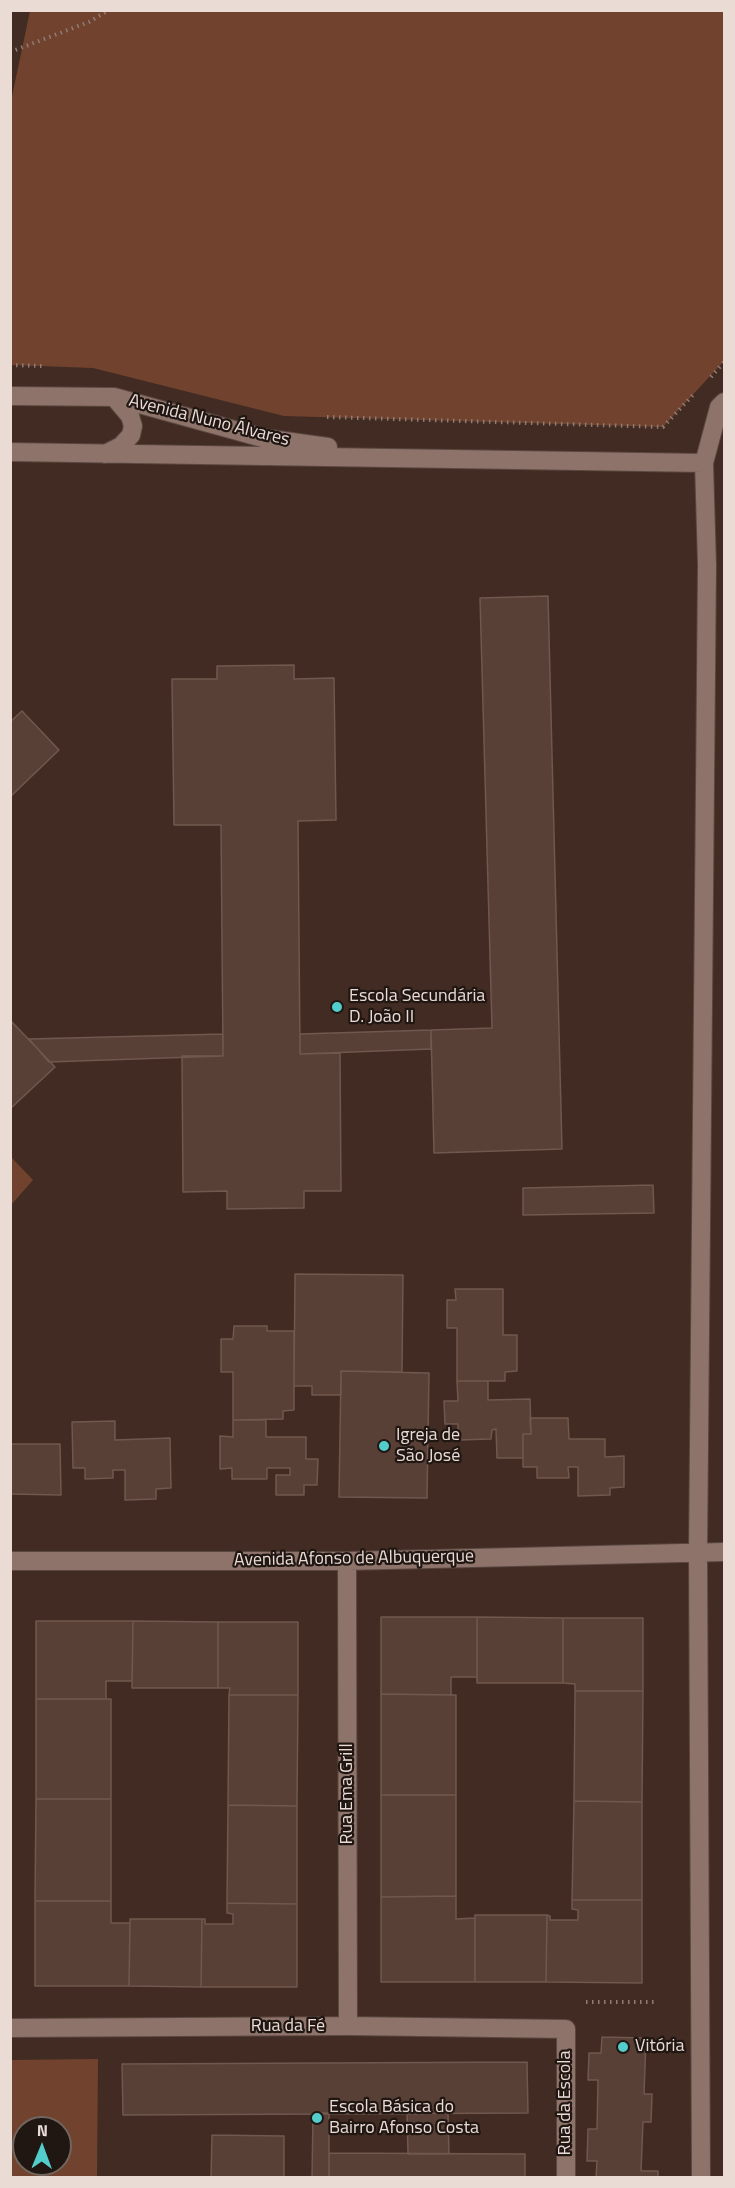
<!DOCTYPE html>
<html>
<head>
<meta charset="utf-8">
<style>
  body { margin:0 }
  #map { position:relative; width:735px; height:2188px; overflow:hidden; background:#412b22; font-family:"Titillium Web",sans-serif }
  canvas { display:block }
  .frame { position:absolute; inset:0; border:12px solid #eadbd5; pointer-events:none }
  .north { position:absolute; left:12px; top:2116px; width:60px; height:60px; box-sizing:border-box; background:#201612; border:2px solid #716560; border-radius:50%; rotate:1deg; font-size:16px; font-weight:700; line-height:24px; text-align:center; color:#eadbd5 }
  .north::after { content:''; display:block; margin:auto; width:21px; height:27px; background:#53cdcb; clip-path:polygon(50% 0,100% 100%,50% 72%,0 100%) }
</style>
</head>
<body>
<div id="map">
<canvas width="735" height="2188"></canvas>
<div class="frame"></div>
<div class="north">N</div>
</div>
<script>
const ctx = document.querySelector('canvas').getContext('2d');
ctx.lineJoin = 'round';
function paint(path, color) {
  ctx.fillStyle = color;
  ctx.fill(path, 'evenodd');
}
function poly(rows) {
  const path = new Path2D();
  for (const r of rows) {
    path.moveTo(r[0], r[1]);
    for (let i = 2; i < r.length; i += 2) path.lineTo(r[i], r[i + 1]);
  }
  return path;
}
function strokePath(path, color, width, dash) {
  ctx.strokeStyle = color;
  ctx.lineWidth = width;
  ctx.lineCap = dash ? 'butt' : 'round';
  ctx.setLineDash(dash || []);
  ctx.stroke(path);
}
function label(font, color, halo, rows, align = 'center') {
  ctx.font = font + ' "Titillium Web",sans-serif';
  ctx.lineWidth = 4.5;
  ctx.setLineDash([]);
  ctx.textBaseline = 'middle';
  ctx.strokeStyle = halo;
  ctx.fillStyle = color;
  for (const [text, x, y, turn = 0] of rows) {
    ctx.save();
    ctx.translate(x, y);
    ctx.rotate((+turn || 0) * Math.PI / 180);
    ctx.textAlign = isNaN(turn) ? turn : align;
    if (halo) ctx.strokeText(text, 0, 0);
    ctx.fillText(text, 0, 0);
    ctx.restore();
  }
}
const green = poly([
  [30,11,724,11,724,361,663,427,284,416,93,368,11,365,11,101],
  [11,1157,33,1180,11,1205,10,1205],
  [98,2059,97,2177,11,2177,11,2060],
  [24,2128,60,2128,60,2164,24,2164]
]);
const building = poly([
  [548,596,562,1149,434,1153,431,1030,492,1028,480,598,548,596],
  [294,665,294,679,334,678,336,820,298,821,300,1054,340,1053,341,1191,304,1191,304,1208,227,1209,227,1191,183,1192,182,1056,223,1056,221,825,174,825,172,679,217,679,217,666,294,665],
  [22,711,59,750,10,797,10,722,22,711],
  [10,1020,55,1067,10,1109,10,1020],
  [431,1030,431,1049,300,1054,300,1034,431,1030],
  [223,1034,223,1056,49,1062,29,1039,223,1034],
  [653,1185,654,1213,523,1215,523,1188,653,1185],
  [295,1274,403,1275,402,1372,341,1371,341,1395,312,1395,312,1386,294,1386,295,1274],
  [455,1289,503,1289,503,1335,517,1335,517,1371,505,1372,505,1381,457,1381,457,1328,447,1328,447,1300,456,1300,455,1289],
  [234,1326,267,1326,267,1331,294,1331,294,1410,283,1411,283,1419,233,1420,233,1372,221,1372,221,1339,233,1339,234,1326],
  [341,1371,429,1373,427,1498,339,1497,341,1371],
  [457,1381,488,1381,488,1400,530,1399,531,1434,523,1434,523,1458,497,1458,496,1429,492,1430,491,1439,458,1440,458,1424,445,1424,444,1401,458,1401,457,1381],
  [530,1418,568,1418,569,1439,605,1439,605,1457,624,1456,624,1487,610,1488,610,1495,578,1496,578,1467,568,1467,569,1478,537,1478,537,1467,523,1467,523,1434,531,1434,530,1418],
  [233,1420,266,1420,266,1437,306,1437,306,1459,318,1459,317,1485,304,1485,304,1495,276,1495,276,1475,290,1475,290,1468,267,1468,267,1479,232,1479,232,1468,220,1469,220,1436,233,1437,233,1420],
  [115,1421,115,1440,170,1438,171,1488,156,1489,156,1499,125,1500,125,1470,113,1470,113,1478,85,1479,85,1468,73,1468,72,1422,115,1421],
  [10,1444,60,1444,61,1495,10,1494,10,1444],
  [381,1617,477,1617,477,1677,451,1677,451,1695,381,1694,381,1617],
  [477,1617,563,1618,563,1683,477,1683,477,1617],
  [563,1618,643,1618,643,1691,575,1691,575,1684,563,1683,563,1618],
  [36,1621,133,1621,132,1681,106,1681,106,1699,36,1699,36,1621],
  [133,1621,218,1622,218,1688,132,1688,133,1621],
  [218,1622,298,1622,298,1695,229,1695,230,1688,218,1688,218,1622],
  [575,1691,643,1691,642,1802,574,1801,575,1691],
  [381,1694,456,1695,456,1795,381,1795,381,1694],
  [229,1695,298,1695,297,1806,228,1805,229,1695],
  [36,1699,111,1699,111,1799,36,1799,36,1699],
  [381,1795,456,1795,456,1896,381,1897,381,1795],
  [36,1799,111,1799,111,1901,35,1901,36,1799],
  [574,1801,642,1802,642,1900,572,1900,574,1801],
  [228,1805,297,1806,297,1904,227,1903,228,1805],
  [456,1896,456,1919,475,1918,475,1982,381,1982,381,1897,456,1896],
  [572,1900,642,1900,642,1983,546,1982,547,1915,550,1916,550,1920,578,1920,578,1910,572,1909,572,1900],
  [35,1901,111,1901,111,1923,130,1923,129,1986,35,1986,35,1901],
  [227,1903,297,1904,297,1987,201,1987,202,1919,205,1919,205,1924,233,1924,233,1914,227,1913,227,1903],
  [475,1915,547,1915,546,1982,475,1982,475,1915],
  [130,1919,202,1919,201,1987,129,1986,130,1919],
  [602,2037,646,2038,644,2094,652,2094,651,2122,643,2122,641,2171,658,2171,658,2178,596,2178,597,2161,587,2161,588,2129,597,2129,598,2080,588,2080,589,2053,601,2053,602,2037],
  [527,2062,528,2113,123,2115,122,2064,527,2062],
  [313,2113,329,2113,329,2178,312,2178,313,2113],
  [448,2113,449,2154,408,2154,407,2114,448,2113],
  [212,2135,284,2136,284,2178,211,2178,212,2135],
  [329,2153,525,2154,525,2178,329,2178,329,2153]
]);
const path = poly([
  [10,52,89,22,109,10],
  [10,365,44,366],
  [711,377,724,362],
  [327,417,663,427,693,395],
  [586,2002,658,2002]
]);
const minor = poly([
  [10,396,114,397,263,438,328,447],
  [10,452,704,463],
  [105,454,121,446,131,435,133,426,130,416,114,397],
  [10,1561,347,1561,724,1552],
  [347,1561,348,2026],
  [10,2028,348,2026,566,2029,566,2178],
  [701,2178,698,1553,707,565,704,463,719,407,724,402]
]);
const markers = [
  [337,1007,6,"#53cdcb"],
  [384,1446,6,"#53cdcb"],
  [623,2047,6,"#53cdcb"],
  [317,2118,6,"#53cdcb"]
];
const streetNames = [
  ["Avenida Nuno Álvares",209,421,14],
  ["Avenida Afonso de Albuquerque",354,1559,-1],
  ["Rua Ema Grill",348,1794,-90],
  ["Rua da Fé",288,2027],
  ["Rua da Escola",566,2103,-90]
];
const poiNames = [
  ["Escola Secundária",349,997],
  ["D. João II",349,1018],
  ["Igreja de",396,1436],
  ["São José",396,1457],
  ["Vitória",635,2047],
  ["Escola Básica do",329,2108],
  ["Bairro Afonso Costa",329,2129]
];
paint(green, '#71432f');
paint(building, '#584037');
strokePath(building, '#70584e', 1.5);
strokePath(minor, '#5a4740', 20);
strokePath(path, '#8f7d75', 4, [1.5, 4.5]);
strokePath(minor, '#8d7369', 18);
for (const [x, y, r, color] of markers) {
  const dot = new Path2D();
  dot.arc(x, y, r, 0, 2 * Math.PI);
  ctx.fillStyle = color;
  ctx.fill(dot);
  strokePath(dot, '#201612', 2);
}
label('18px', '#eadbd5', '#201612', streetNames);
label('18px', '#eadbd5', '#201612', poiNames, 'left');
</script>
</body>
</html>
